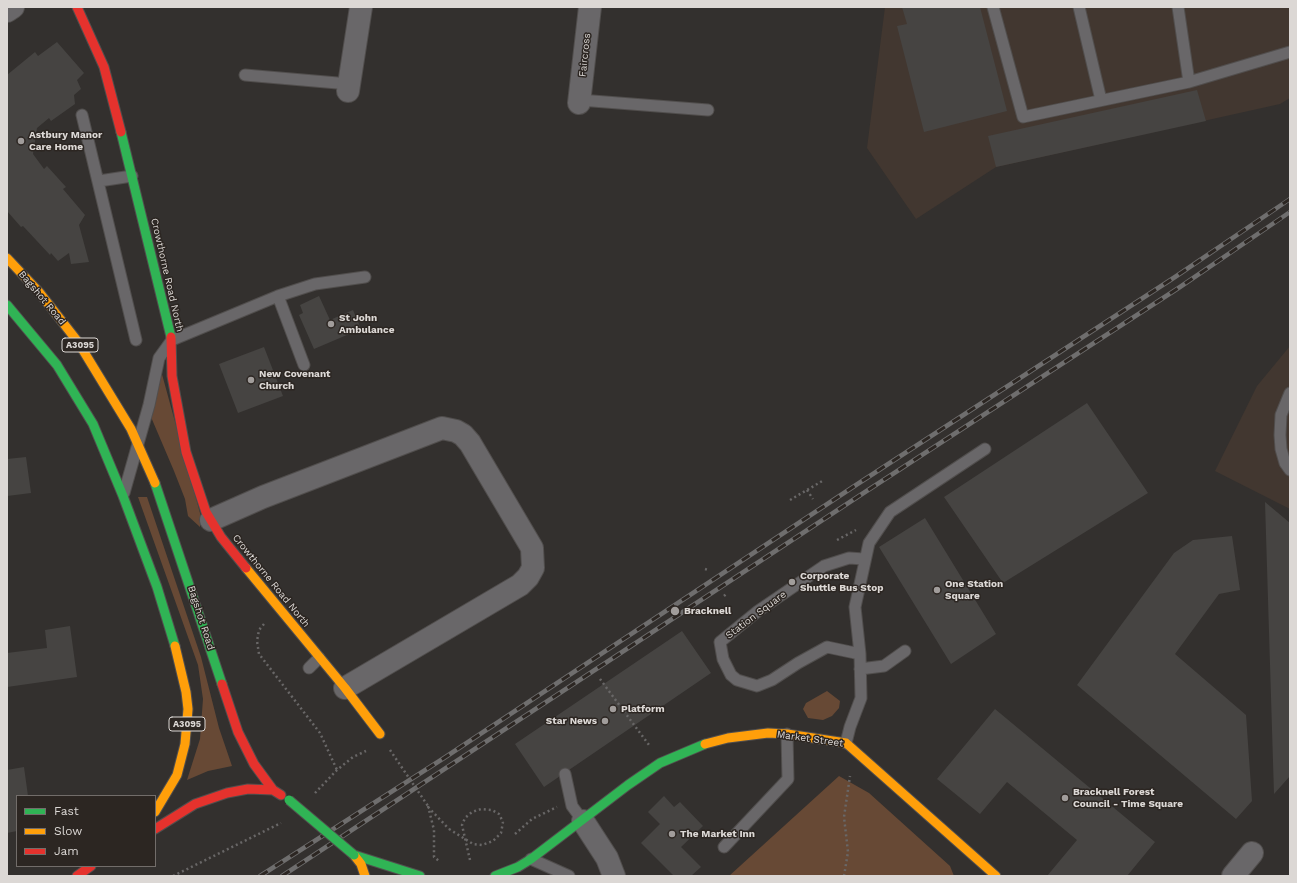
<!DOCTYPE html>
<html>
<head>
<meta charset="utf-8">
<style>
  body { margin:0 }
  #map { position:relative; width:1297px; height:883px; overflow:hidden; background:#33302e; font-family:"Work Sans",sans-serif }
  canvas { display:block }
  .frame { position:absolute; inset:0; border:8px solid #dcd8d5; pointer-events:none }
  .legend { position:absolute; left:16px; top:795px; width:140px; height:72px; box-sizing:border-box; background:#2c2622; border:1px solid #726d6a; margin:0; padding:5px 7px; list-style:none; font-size:12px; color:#dcd8d5 }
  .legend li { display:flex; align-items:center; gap:8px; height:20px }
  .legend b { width:20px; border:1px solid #726d6a }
</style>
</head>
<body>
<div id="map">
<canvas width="1297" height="883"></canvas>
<div class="frame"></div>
<ul class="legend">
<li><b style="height:5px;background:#30b455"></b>Fast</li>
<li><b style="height:5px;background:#ff9f0a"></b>Slow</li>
<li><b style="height:5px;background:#e5322d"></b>Jam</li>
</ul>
</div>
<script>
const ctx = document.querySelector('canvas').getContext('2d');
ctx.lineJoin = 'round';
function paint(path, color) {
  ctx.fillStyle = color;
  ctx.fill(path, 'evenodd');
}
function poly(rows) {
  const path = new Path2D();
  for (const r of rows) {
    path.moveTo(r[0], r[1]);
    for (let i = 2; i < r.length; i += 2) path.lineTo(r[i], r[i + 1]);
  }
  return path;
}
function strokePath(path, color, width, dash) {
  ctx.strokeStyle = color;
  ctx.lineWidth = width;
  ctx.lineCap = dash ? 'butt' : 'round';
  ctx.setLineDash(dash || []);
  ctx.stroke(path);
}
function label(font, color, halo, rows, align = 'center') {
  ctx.font = font + ' "Work Sans",sans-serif';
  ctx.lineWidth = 3;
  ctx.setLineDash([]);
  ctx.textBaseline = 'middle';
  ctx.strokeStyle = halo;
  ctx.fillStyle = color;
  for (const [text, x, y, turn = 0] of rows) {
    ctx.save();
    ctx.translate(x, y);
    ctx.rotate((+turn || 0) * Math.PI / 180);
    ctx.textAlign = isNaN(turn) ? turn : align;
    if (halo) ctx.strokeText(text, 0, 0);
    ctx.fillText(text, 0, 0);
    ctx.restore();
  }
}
const built = poly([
  [885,7,1290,7,1290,98,1280,104,996,167,916,219,867,148],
  [1290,346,1290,509,1215,471,1257,386]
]);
const green = poly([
  [157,356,200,513,200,527,188,516,185,499,174,471,148,410],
  [138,497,147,497,201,657,219,728,232,766,208,771,187,780,200,739,203,699,198,665],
  [827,691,840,701,839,708,832,716,823,720,808,718,803,709,806,703],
  [839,776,869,793,950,866,954,876,729,876]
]);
const building = poly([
  [902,7,980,7,1007,111,924,132,897,26,907,24],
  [57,42,84,73,77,80,81,89,74,95,75,104,51,121,49,118,37,128,33,154,44,169,47,166,66,187,63,189,85,215,79,225,89,262,71,264,69,253,58,261,51,253,50,255,23,226,21,227,7,211,7,75,35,52,38,56],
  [1197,90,1206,121,996,167,988,136],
  [319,296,330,320,353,310,361,329,314,349,299,315,303,313,300,305],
  [264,347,283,396,238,413,219,364],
  [1087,403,1148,493,1003,583,944,497],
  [26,457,31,493,7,496,7,459],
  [1265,502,1290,523,1290,776,1274,794],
  [925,518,996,634,951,664,879,547],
  [1232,536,1240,590,1219,594,1175,654,1246,715,1252,801,1236,819,1077,685,1174,553,1193,540],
  [70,626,77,677,7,687,7,653,47,648,45,630],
  [682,631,711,673,544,787,515,744],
  [995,709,1155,842,1127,876,1047,876,1077,840,1007,782,980,814,937,779],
  [24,767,28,796,17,796,17,831,7,833,7,770],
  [664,796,674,807,680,802,703,826,681,847,701,867,691,876,674,876,641,843,660,824,648,812]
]);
const path = poly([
  [807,490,813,499],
  [790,500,824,480],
  [837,540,856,530],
  [705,569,708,570],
  [724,596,726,594],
  [264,624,259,630,257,641,259,654,320,733,337,770],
  [600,679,649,745],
  [315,793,337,770,353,757,366,751],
  [428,806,434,830,434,857,439,861],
  [428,807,449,829],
  [515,834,532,819,557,807],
  [470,860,462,825,465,818,472,812,481,809,492,810,499,814,503,822],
  [173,876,281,823],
  [844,876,848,852,844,817,850,776]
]);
const lane = poly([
  [993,7,1023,117,1189,82,1290,52],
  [1079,7,1101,100],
  [1178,7,1189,82],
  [245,75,349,84],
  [580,100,708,110],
  [82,115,136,340],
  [99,181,132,176],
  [278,296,304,365],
  [1290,393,1281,415,1280,435,1281,449,1285,463,1290,470],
  [124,493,149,405,159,358,172,340,278,296,315,284,365,277],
  [860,654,827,647,798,663,772,680,757,686,737,680,731,675,723,659,720,642,758,611,824,566,849,558,864,559],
  [309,668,319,658],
  [860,669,884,666,905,651],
  [846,743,850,727,861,698,860,654,855,607,869,543,890,512,985,449],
  [565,774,572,806,583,821],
  [724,847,788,779,787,734],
  [531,859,569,876]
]);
const street = poly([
  [7,11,13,7],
  [348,91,361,7],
  [579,103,590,7],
  [211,520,263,497,442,428,456,431,463,435,470,443,532,548,533,568,528,577,520,585,345,688],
  [583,821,607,858,614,876],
  [1233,876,1252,853]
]);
const fast = poly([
  [121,132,171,337],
  [7,305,57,365,93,424,123,496,157,587,175,646],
  [155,483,222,684],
  [354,855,420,876],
  [495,876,518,867,531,859,628,785,660,763,705,744]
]);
const slow = poly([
  [7,258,39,292,78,342,131,429,155,483],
  [246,568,345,688,380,734],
  [705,744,728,738,768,733,787,734,846,743,996,876],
  [155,812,177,775,185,744,188,709,186,692,175,646],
  [354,855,361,864,365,876]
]);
const jam = poly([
  [77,7,104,67,121,132],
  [171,337,172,376,186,452,206,512,221,537,246,568],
  [222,684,238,732,254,764,273,790],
  [155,829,195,804,227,793,248,789,273,790,281,795],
  [77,876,91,866]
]);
const rail = poly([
  [260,876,444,758,856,485,1175,277,1290,199],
  [282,876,862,494,1180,287,1290,212]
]);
const pathBridge = poly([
  [390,750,428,806],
  [449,829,473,844,482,845,493,841,501,833,503,822]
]);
const fastBridge = poly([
  [289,800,354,855]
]);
const markers = [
  [21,141,4,"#a19d9b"],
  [331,324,4,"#a19d9b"],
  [251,380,4,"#a19d9b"],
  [792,582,4,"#a19d9b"],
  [937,590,4,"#a19d9b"],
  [675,611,5,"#a19d9b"],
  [613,709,4,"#a19d9b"],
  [605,721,4,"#a19d9b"],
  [1065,798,4,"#a19d9b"],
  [672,834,4,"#a19d9b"]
];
const shields = [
  [80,345,36],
  [187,724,36]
];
const shieldNames = [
  ["A3095",80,345],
  ["A3095",187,724]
];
const streetNames = [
  ["Faircross",585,55,-84],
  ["Crowthorne Road North",167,275,77],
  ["Bagshot Road",42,298,50],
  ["Crowthorne Road North",271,581,51],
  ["Station Square",756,615,-37],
  ["Bagshot Road",201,618,72],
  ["Market Street",810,739,8]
];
const poiNames = [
  ["Astbury Manor",29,135],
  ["Care Home",29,147],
  ["St John",339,318],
  ["Ambulance",339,330],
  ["New Covenant",259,374],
  ["Church",259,386],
  ["Corporate",800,576],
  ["Shuttle Bus Stop",800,588],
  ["One Station",945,584],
  ["Square",945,596],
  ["Bracknell",684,611],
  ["Platform",621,709],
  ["Star News",597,721,"right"],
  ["Bracknell Forest",1073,792],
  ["Council - Time Square",1073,804],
  ["The Market Inn",680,834]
];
paint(built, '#423730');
paint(green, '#674935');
paint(building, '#464442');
strokePath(lane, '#514e4d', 13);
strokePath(street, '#514e4d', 24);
strokePath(fast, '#514e4d', 11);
strokePath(slow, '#514e4d', 11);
strokePath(jam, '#514e4d', 11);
strokePath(path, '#696767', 2.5, [2, 3]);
strokePath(lane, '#696769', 11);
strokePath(street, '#696769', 22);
strokePath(fast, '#30b455', 9);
strokePath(slow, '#ff9f0a', 9);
strokePath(jam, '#e5322d', 9);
strokePath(rail, '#6f6e6e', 4.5);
strokePath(rail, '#2c2622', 3, [9]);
strokePath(fastBridge, '#514e4d', 11, []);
strokePath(pathBridge, '#696767', 2.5, [2, 3]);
strokePath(fastBridge, '#30b455', 9);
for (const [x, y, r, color] of markers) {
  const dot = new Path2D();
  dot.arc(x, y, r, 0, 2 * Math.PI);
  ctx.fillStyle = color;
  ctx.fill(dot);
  strokePath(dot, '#2c2622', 1.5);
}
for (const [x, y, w] of shields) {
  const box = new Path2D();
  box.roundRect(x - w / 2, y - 7, w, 14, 3);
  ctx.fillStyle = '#2c2622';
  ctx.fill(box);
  strokePath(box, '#dcd8d5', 1);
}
label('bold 9px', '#dcd8d5', null, shieldNames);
label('10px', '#dcd8d5', '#2c2622', streetNames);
label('bold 10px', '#dcd8d5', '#2c2622', poiNames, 'left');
</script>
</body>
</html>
